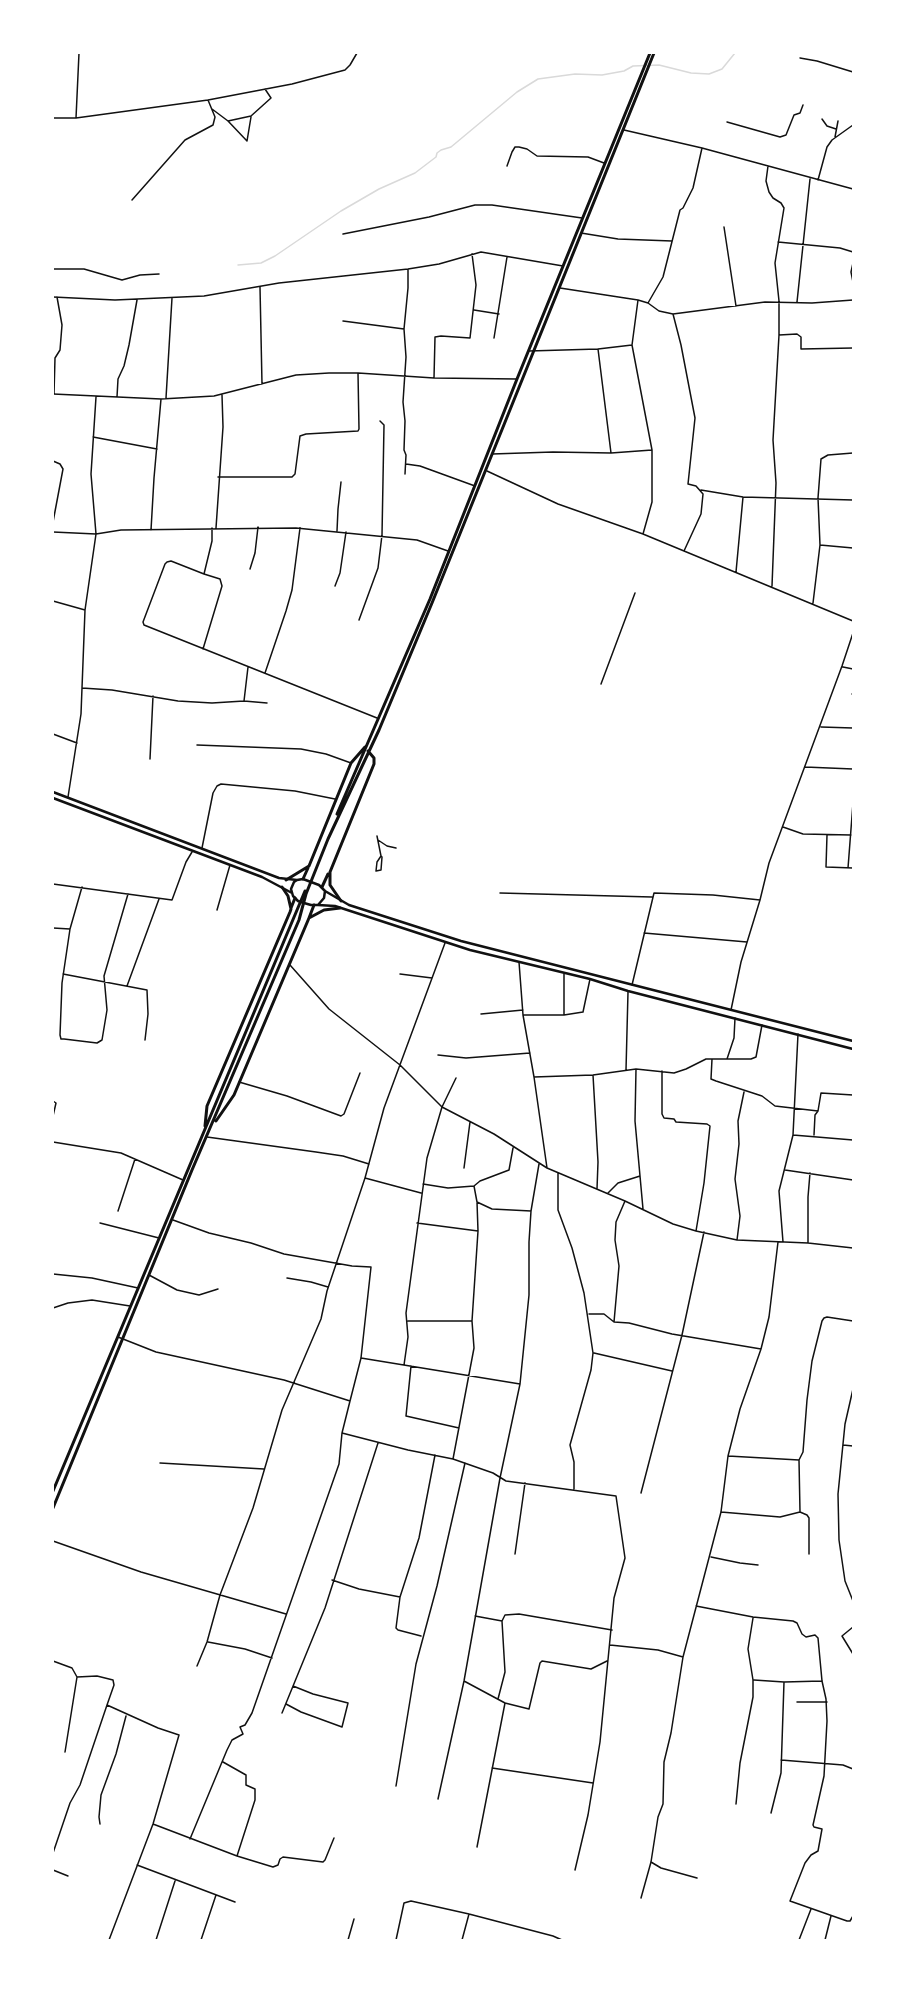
<!DOCTYPE html>
<html>
<head>
<meta charset="utf-8">
<style>
  body { margin:0 }
  #map { position:relative; width:906px; height:1993px; overflow:hidden; background:#fff; font-family:"Exo 2",sans-serif }
  canvas { display:block }
  .frame { position:absolute; inset:0; border:54px solid #fff; pointer-events:none }
</style>
</head>
<body>
<div id="map">
<canvas width="906" height="1993"></canvas>
<div class="frame"></div>
</div>
<script>
const ctx = document.querySelector('canvas').getContext('2d');
ctx.lineJoin = 'round';
function poly(rows) {
  const path = new Path2D();
  for (const r of rows) {
    path.moveTo(r[0], r[1]);
    for (let i = 2; i < r.length; i += 2) path.lineTo(r[i], r[i + 1]);
  }
  return path;
}
function strokePath(path, color, width, dash) {
  ctx.strokeStyle = color;
  ctx.lineWidth = width;
  ctx.lineCap = dash ? 'butt' : 'round';
  ctx.setLineDash(dash || []);
  ctx.stroke(path);
}
const stream = poly([
  [238,265,261,263,275,256,341,211,379,189,415,173,436,157,437,153,441,150,451,147,517,92,538,79,575,74,602,75,624,71,633,66,659,65,691,73,709,74,722,69,735,53]
]);
const minor = poly([
  [800,58,817,61,853,72],
  [212,109,228,121,251,116,271,98,265,89],
  [53,118,76,118,208,100,292,84,345,70,350,65,357,53],
  [76,118,79,53],
  [822,119,827,126,836,129],
  [228,121,247,141,251,117],
  [727,122,780,137,786,135,794,115,800,113,803,105],
  [624,130,702,148,853,189],
  [835,137,838,121],
  [507,166,512,152,515,147,519,147,527,149,537,156,588,157,604,163],
  [768,166,766,181,769,192,773,198,781,203,784,208,775,263,779,301,779,335,773,440,776,483,772,586],
  [818,180,827,147,832,140,853,125],
  [132,200,185,140,213,125,215,117,208,100],
  [724,227,736,306],
  [581,233,618,239,672,241],
  [343,234,429,217,475,205,492,205,582,218],
  [778,242,840,248,853,252],
  [853,263,851,272,853,282],
  [53,269,84,269,122,280,140,275,159,274],
  [260,287,262,384],
  [560,288,638,300,648,303,659,311,673,314,765,302,812,303,853,300],
  [53,297,115,300,204,296,279,283,408,269,439,264,481,252,563,266],
  [638,300,632,345,652,450,652,502,643,534],
  [797,302,810,179],
  [648,303,663,277,680,210,683,208,693,188,702,148],
  [474,310,499,314],
  [673,314,681,345,695,418,688,484,696,486,703,494,701,514,684,551],
  [343,321,404,329],
  [779,335,797,334,801,337,801,349,853,348],
  [494,338,507,257],
  [598,349,611,453],
  [529,351,598,349,632,345],
  [434,378,435,337,441,336,470,338,476,285,472,254],
  [53,394,161,399,214,396,296,375,329,373,358,373,434,378,517,379],
  [54,394,55,358,60,350,62,325,57,297],
  [117,397,118,379,124,366,129,345,137,300],
  [166,398,172,298],
  [93,437,157,449],
  [492,454,553,452,611,453,652,450],
  [53,461,60,464,63,469,53,522],
  [406,464,420,466,475,486],
  [487,471,558,504,643,534,853,621],
  [405,474,406,455,404,450,405,421,403,402,406,357,404,329,408,288,408,269],
  [218,477,292,477,295,474,300,436,306,434,358,431,359,429,358,373],
  [701,490,743,497,853,500],
  [212,528,212,541,204,574,171,561,167,562,165,564,143,622,144,625,377,718],
  [216,528,223,427,222,395],
  [151,530,154,478,161,399],
  [337,531,338,509,341,482],
  [53,532,96,534,91,474,96,397],
  [820,545,853,548],
  [250,569,255,553,258,527],
  [736,572,743,497],
  [335,586,340,573,346,532],
  [53,601,85,610],
  [813,603,820,545,818,498,821,459,828,455,853,453],
  [359,620,378,568,382,535,384,425,380,421],
  [203,649,222,586,220,579,204,574],
  [843,667,853,669],
  [265,673,286,611,292,590,300,528],
  [601,684,635,593],
  [82,688,112,690,178,701,212,703,244,701,267,703],
  [852,694,853,694],
  [244,701,248,667],
  [821,727,853,728],
  [53,734,77,743],
  [197,745,301,749,326,754,351,763],
  [150,759,153,696],
  [805,767,853,769],
  [68,797,81,714,85,610,96,534,121,530,296,528,417,540,448,551],
  [783,827,803,834,851,835],
  [827,835,826,867,853,868],
  [377,836,381,856,382,857,381,870,376,871,377,862,381,856],
  [378,840,387,846,396,848],
  [202,848,213,793,217,786,221,784,295,791,335,799],
  [848,868,853,803],
  [53,884,172,900,186,862,192,852],
  [82,887,70,929,62,983,60,1035,61,1039,64,1039,97,1043,102,1040,107,1010,104,976,128,894],
  [500,893,652,897],
  [217,910,230,865],
  [53,928,70,929],
  [644,933,747,942],
  [519,962,523,1015,534,1077,547,1168],
  [290,965,329,1009,400,1065,442,1107,494,1134,547,1168,625,1201,673,1224,696,1231,737,1240,808,1243,853,1248],
  [63,974,147,990,148,1014,145,1040],
  [400,974,432,978],
  [564,974,564,1015],
  [632,985,654,893,713,895,760,900],
  [127,986,159,899],
  [731,1010,741,962,760,900,769,863,842,666,853,633],
  [481,1014,523,1010],
  [523,1015,564,1015,583,1012,590,979],
  [438,1055,466,1058,530,1053],
  [712,1059,711,1079,716,1081,762,1096,775,1106,818,1111],
  [727,1059,751,1059,756,1057,762,1025],
  [636,1069,635,1121,643,1209],
  [626,1070,628,992],
  [662,1071,662,1114,664,1118,674,1119,676,1122,707,1124,710,1126,704,1183,696,1231],
  [593,1075,598,1162,597,1189],
  [534,1077,593,1075,636,1069,674,1073,686,1069,706,1059,727,1059,734,1038,735,1018],
  [239,1082,287,1096,341,1116,344,1114,360,1073],
  [53,1101,56,1103,53,1116],
  [793,1135,853,1140],
  [814,1135,815,1115,818,1111,821,1093,853,1095],
  [207,1137,316,1152,343,1156,369,1164],
  [53,1142,121,1153,183,1180],
  [464,1168,470,1122],
  [785,1170,853,1180],
  [558,1173,558,1210,572,1248,584,1293,593,1353,591,1370,570,1445,574,1462,574,1489],
  [365,1178,421,1193],
  [423,1184,448,1188,474,1186,477,1202,478,1231,472,1321,474,1348,453,1459],
  [474,1186,480,1181,509,1170,513,1148],
  [608,1193,618,1183,640,1176],
  [477,1202,492,1209,531,1211],
  [118,1211,135,1159],
  [173,1220,209,1233,251,1243,284,1254,352,1266,371,1267,361,1358,350,1401],
  [100,1223,159,1238],
  [417,1223,478,1231],
  [737,1240,740,1216,735,1179,739,1144,738,1121,744,1092],
  [783,1242,779,1191,793,1135,798,1034],
  [808,1243,808,1197,810,1173],
  [53,1274,92,1278,138,1288],
  [149,1275,177,1290,199,1295,218,1289],
  [287,1278,311,1282,328,1287],
  [53,1308,68,1303,92,1300,130,1306],
  [589,1314,604,1314,614,1322,629,1323,672,1334,761,1349],
  [408,1321,472,1321],
  [614,1322,619,1266,615,1240,616,1222,625,1201],
  [118,1337,156,1352,284,1380,350,1401,342,1433,339,1464,252,1713,245,1725,240,1727,243,1734,232,1740,227,1750,190,1839],
  [594,1353,672,1371],
  [361,1358,520,1384],
  [404,1365,408,1337,406,1313,427,1158,442,1107,456,1078],
  [411,1366,406,1416,459,1428],
  [853,1389,845,1424,838,1494,839,1540,845,1581,853,1601],
  [342,1433,408,1450,453,1459,493,1473,506,1481,616,1496,625,1558,614,1598,600,1742,588,1815,575,1870],
  [843,1445,853,1446],
  [728,1456,799,1460],
  [160,1463,264,1469],
  [641,1493,682,1335,704,1232],
  [721,1512,780,1517,800,1512,799,1460,803,1452,807,1400,812,1361,822,1321,824,1318,827,1317,853,1321],
  [800,1512,807,1515,809,1518,809,1554],
  [53,1541,141,1572,286,1614],
  [515,1554,525,1483],
  [711,1557,740,1563,758,1565],
  [332,1580,359,1589,400,1597],
  [696,1606,753,1617,793,1621,797,1623,802,1634,806,1637,815,1635,818,1638,822,1681,826,1699,827,1721,824,1776,813,1825,814,1827,822,1829,818,1851,811,1855,805,1863,790,1901,847,1921,850,1921,853,1916],
  [475,1616,502,1621,505,1672,498,1699],
  [502,1621,505,1615,519,1614,612,1630],
  [853,1627,842,1636,853,1654],
  [421,1636,398,1630,396,1628,400,1597,419,1538,435,1455],
  [208,1642,245,1649,272,1658],
  [610,1645,658,1650,683,1657],
  [53,1661,72,1668,77,1677,97,1676,113,1680,114,1685,107,1705,158,1728,179,1735,153,1824,109,1940],
  [197,1666,207,1642,220,1595,253,1508,282,1410,321,1319,327,1291,365,1178,384,1108,445,943],
  [754,1680,784,1682,822,1681],
  [464,1681,505,1703,477,1847],
  [797,1702,827,1702],
  [505,1703,529,1709,540,1663,542,1661,591,1669,607,1661],
  [286,1704,301,1712,342,1727,348,1703,313,1694,293,1686],
  [282,1713,325,1608,378,1443],
  [65,1752,77,1677],
  [781,1760,843,1765,853,1769],
  [223,1762,246,1775,246,1785,255,1789,255,1800,237,1856],
  [492,1768,593,1783],
  [396,1786,416,1664,437,1586,465,1463],
  [438,1799,464,1681,500,1478,520,1384,529,1295,529,1242,531,1211,539,1164],
  [736,1804,740,1763,753,1697,753,1680,748,1649,753,1618],
  [771,1813,781,1773,784,1682],
  [100,1824,99,1817,101,1795,116,1754,126,1716],
  [153,1824,237,1856,273,1867,278,1865,280,1859,283,1857,323,1862,325,1860,334,1838],
  [53,1853,70,1803,80,1785,107,1705],
  [651,1862,661,1868,697,1878],
  [137,1865,235,1902],
  [53,1870,68,1876],
  [641,1898,651,1862,658,1817,663,1804,664,1762,671,1733,683,1657,721,1512,728,1456,740,1409,761,1349,769,1317,778,1242],
  [156,1940,175,1881],
  [201,1940,216,1895],
  [348,1940,354,1919],
  [396,1940,404,1903,411,1901,469,1914,553,1936,562,1940],
  [462,1940,469,1914],
  [799,1940,811,1909],
  [825,1940,831,1916]
]);
const primary = poly([
  [53,792,279,878,297,880],
  [53,798,262,877,292,893],
  [303,879,319,885,325,891,324,898,318,905,311,905,304,903,298,901,293,896,291,889,294,882,297,880,303,879],
  [325,891,349,905,461,941,853,1041],
  [318,905,335,906,470,950,590,979,628,991,853,1049]
]);
const trunk = poly([
  [337,814,430,599,517,379,650,53],
  [303,879,308,868],
  [286,880,309,866,351,763,365,747],
  [322,887,328,874],
  [341,901,330,885,330,872,374,764,374,758,368,751],
  [291,908,295,898],
  [309,918,314,905],
  [216,1121,234,1095,309,918,324,910,340,908],
  [205,1126,207,1106,290,912,291,909,288,896,282,887],
  [53,1491,305,891],
  [53,1508,192,1170,299,920,306,894,328,839,379,730,432,603,654,53]
]);
strokePath(stream, '#d9d9d9', 1.5);
strokePath(minor, '#111', 1.5);
strokePath(primary, '#111', 2.5);
strokePath(trunk, '#111', 3);
</script>
</body>
</html>
